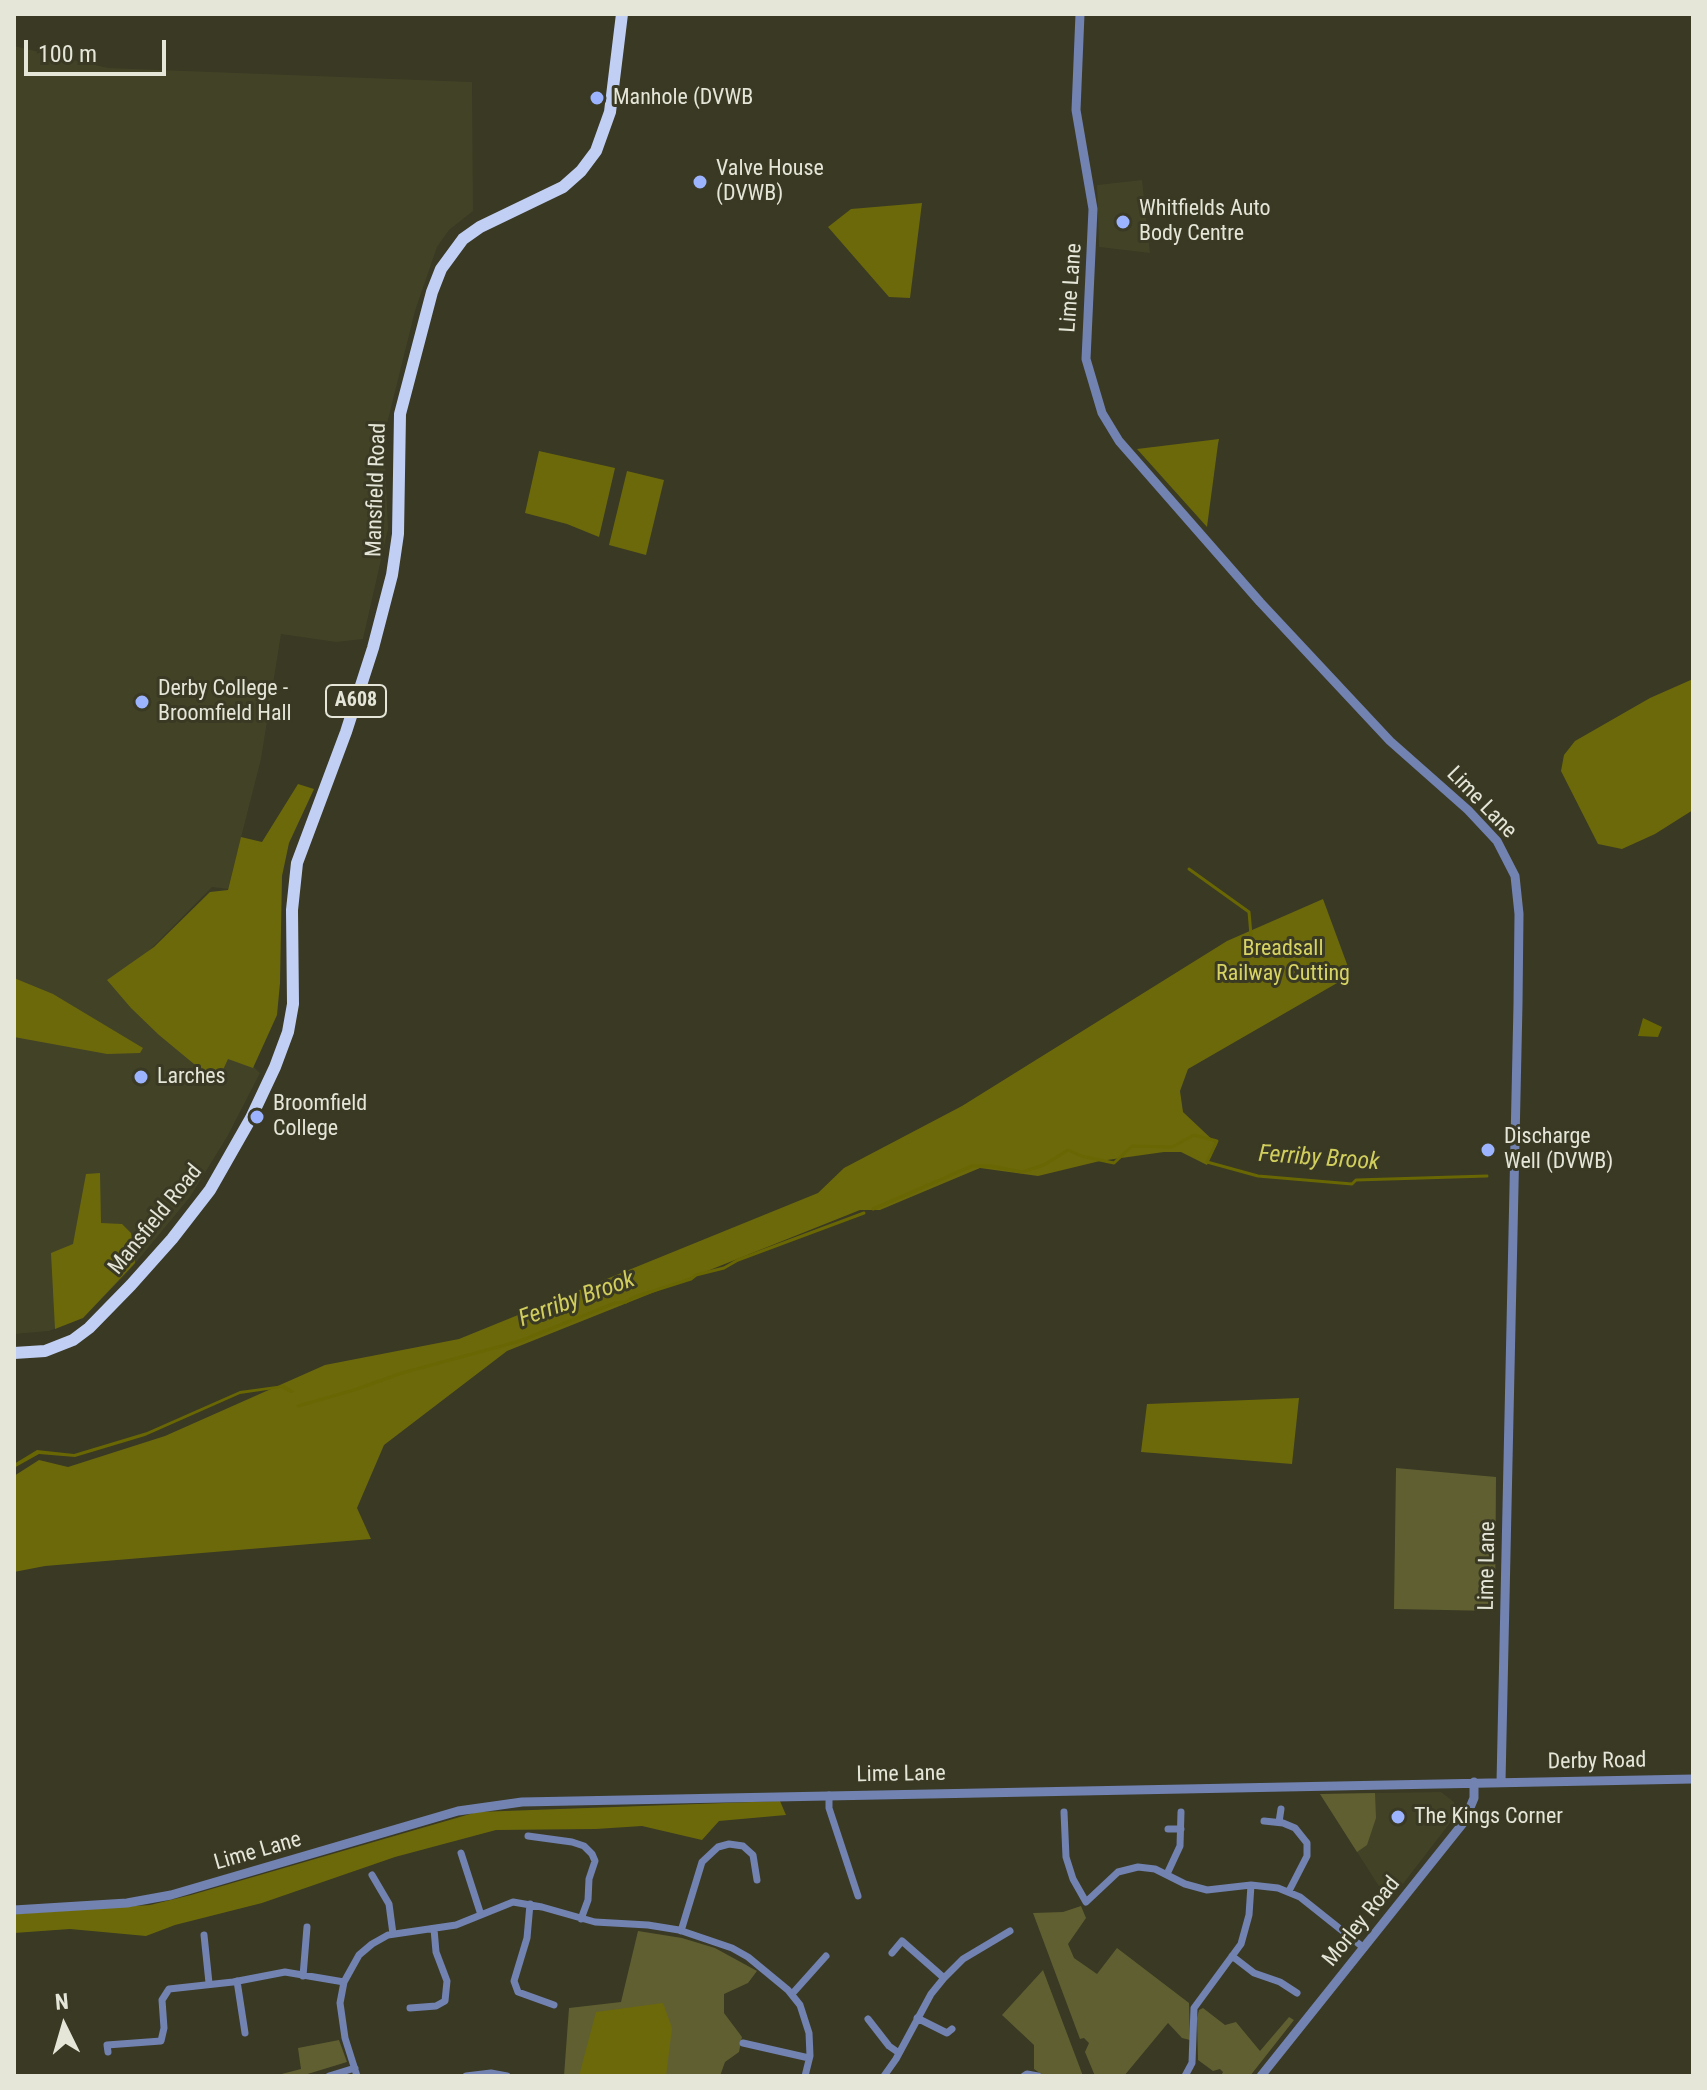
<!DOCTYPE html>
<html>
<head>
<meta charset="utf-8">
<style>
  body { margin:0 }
  #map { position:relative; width:1707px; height:2090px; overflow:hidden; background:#393924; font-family:"Roboto Condensed",sans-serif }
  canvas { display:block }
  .frame { position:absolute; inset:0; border:16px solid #e5e5d8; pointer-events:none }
  .north { position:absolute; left:24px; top:1986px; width:80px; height:80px; -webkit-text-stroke:6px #393924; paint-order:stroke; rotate:355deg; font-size:22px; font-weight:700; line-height:32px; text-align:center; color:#e5e5d8 }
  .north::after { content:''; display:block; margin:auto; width:28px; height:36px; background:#e5e5d8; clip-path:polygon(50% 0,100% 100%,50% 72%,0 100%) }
  .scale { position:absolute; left:24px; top:40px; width:142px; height:36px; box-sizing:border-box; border:4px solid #e5e5d8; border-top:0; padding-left:10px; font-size:24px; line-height:28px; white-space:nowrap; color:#e5e5d8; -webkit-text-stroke:6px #393924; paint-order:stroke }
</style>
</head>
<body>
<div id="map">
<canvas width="1707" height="2090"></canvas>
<div class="frame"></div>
<div class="north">N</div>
<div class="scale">100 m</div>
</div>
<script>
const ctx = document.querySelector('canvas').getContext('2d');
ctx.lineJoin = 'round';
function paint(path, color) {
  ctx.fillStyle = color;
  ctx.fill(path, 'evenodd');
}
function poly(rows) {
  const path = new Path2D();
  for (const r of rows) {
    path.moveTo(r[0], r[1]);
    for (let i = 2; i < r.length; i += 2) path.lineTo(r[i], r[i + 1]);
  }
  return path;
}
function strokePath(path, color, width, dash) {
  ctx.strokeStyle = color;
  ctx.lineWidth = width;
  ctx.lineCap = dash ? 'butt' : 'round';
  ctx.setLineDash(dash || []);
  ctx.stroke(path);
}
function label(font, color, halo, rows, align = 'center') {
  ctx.font = font + ' "Roboto Condensed",sans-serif';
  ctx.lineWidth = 6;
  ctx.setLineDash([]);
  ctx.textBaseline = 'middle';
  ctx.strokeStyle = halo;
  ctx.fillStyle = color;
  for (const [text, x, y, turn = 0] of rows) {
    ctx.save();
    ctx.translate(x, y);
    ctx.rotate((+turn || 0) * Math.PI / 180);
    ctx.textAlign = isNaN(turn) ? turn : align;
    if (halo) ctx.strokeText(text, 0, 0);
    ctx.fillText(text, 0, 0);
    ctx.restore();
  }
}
const built = poly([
  [14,46,108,68,472,82,473,211,449,230,437,247,415,311,384,436,388,529,363,639,336,642,281,634,261,759,228,889,212,887,142,958,260,1073,227,1137,190,1197,129,1271,83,1318,49,1331,14,1334],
  [1142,180,1150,253,1099,247,1097,185],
  [1441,1792,1454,1802,1453,1819,1389,1902,1320,1794]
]);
const green = poly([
  [1396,1468,1496,1477,1495,1611,1394,1609],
  [1375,1793,1376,1818,1367,1845,1357,1852,1320,1794],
  [1081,1906,1086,1918,1068,1944,1074,1958,1097,1974,1117,1948,1189,2003,1190,2040,1182,2038,1168,2023,1124,2076,1095,2076,1085,2052,1089,2043,1084,2038,1080,2039,1033,1913,1063,1912],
  [638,1931,682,1938,715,1948,757,1971,748,1983,724,1994,724,2013,742,2037,739,2052,725,2062,720,2076,564,2076,569,2008,621,2002],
  [1043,1970,1083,2076,1044,2076,1034,2069,1034,2045,1002,2015],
  [1203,2008,1225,2025,1236,2022,1260,2051,1289,2017,1294,2020,1250,2076,1221,2076,1223,2072,1220,2069,1213,2071,1198,2060,1197,2018,1199,2010],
  [339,2040,347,2062,301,2076,274,2076,301,2069,298,2048]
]);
const forest = poly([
  [922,203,910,298,889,297,828,227,851,209],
  [1219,439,1218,444,1207,527,1137,449],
  [539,451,615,468,599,537,567,524,525,513],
  [627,471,664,480,646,555,609,545],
  [1693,679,1693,810,1655,834,1622,849,1598,844,1561,771,1564,755,1575,741,1650,698],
  [298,784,314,789,289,843,282,876,280,983,277,1015,253,1068,228,1059,217,1083,159,1035,131,1008,107,980,154,947,210,892,228,890,241,837,262,842],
  [1323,899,1351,975,1188,1069,1180,1091,1183,1112,1217,1144,1207,1165,1181,1152,1164,1152,1100,1161,1038,1176,980,1168,880,1210,860,1210,507,1351,384,1445,357,1508,371,1539,45,1566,14,1572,14,1476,39,1460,68,1467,165,1436,325,1365,459,1339,818,1193,844,1168,962,1106,1227,941],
  [14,978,53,994,143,1048,140,1053,107,1054,14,1037],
  [100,1173,101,1223,122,1224,131,1233,135,1263,83,1318,55,1329,51,1253,73,1244,86,1174],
  [1299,1398,1292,1464,1141,1452,1147,1404],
  [780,1801,786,1815,719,1821,702,1840,642,1826,596,1829,496,1830,395,1857,262,1903,175,1925,146,1936,70,1929,14,1933,14,1914,150,1905,191,1895,477,1812],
  [663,2003,672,2028,666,2076,579,2076,596,2012]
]);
const water = poly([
  [1643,1018,1662,1027,1658,1037,1638,1036],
  [284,1385,295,1392,291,1393,281,1388,240,1394,145,1436,75,1457,39,1454,14,1468,14,1464,37,1450,74,1454,147,1432,240,1391]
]);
const stream = poly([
  [1189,869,1249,912,1251,935],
  [873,1209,972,1166,991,1166,1022,1172,1044,1165,1068,1150,1081,1156,1114,1163,1132,1146,1172,1147,1194,1135,1217,1141,1207,1162,1258,1176,1352,1184,1356,1180,1487,1176],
  [298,1406,354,1390,402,1373,520,1341,615,1303,626,1302,634,1297,691,1279,696,1275,724,1268,738,1260,864,1213]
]);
const minor = poly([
  [829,1795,829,1808,858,1896],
  [1064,1812,1066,1857,1073,1879,1086,1902,1118,1872,1138,1867,1155,1869,1185,1884,1207,1890,1251,1885,1278,1888,1300,1897,1364,1948],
  [1264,1821,1283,1823,1295,1828,1307,1843,1307,1856,1289,1891],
  [1279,1822,1281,1809],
  [1168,1829,1181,1829],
  [528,1836,572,1842,584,1846,592,1854,595,1861,589,1879,588,1900,581,1919],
  [461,1853,481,1915],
  [1167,1874,1180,1846,1181,1812],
  [372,1875,389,1904,393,1934],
  [530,1904,527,1938,514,1981,518,1992,554,2005],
  [681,1931,702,1862,718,1847,729,1844,743,1846,753,1855,757,1880],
  [204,1935,209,1983],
  [892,1953,902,1941,944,1978],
  [1232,1956,1254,1973,1280,1982,1297,1993],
  [303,1976,307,1927],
  [237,1981,245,2033],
  [792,1994,826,1956],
  [410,2008,436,2006,445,2001,447,1981,436,1952,434,1929],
  [917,2018,947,2033,952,2029],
  [868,2019,889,2046,899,2053],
  [743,2043,809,2058],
  [108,2052,107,2045,161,2041,164,2028,162,2000,169,1989,233,1982,285,1972,344,1982],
  [329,2076,355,2068],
  [357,2076,345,2038,340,2003,344,1982,359,1955,372,1944,388,1935,456,1925,513,1902,542,1907,595,1922,648,1925,679,1930,732,1948,748,1957,788,1990,800,2005,809,2033,810,2056,805,2076],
  [466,2076,491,2073,507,2076],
  [884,2076,896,2059,931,1994,944,1978,963,1959,1010,1931],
  [1024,2076,1027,2074,1038,2076],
  [1185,2076,1192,2063,1194,2008,1241,1944,1249,1915,1251,1885]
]);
const tertiary = poly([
  [1080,14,1076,110,1093,209,1086,359,1102,413,1119,441,1260,602,1390,741,1468,810,1497,841,1515,876,1519,914,1518,1004,1501,1782],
  [14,1910,127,1903,171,1895,458,1811,522,1802,1693,1779],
  [1261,2076,1464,1822,1474,1798,1474,1782]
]);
const primary = poly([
  [14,1353,45,1351,73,1340,89,1328,131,1285,172,1239,210,1190,251,1118,275,1067,288,1032,293,1004,292,910,297,863,346,732,373,648,392,575,398,534,400,414,432,292,441,269,463,239,480,227,563,187,581,171,596,151,610,112,622,14]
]);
const markers = [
  [597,98,8,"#9cb4fd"],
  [700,182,8,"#9cb4fd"],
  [1123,222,8,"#9cb4fd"],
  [142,702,8,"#9cb4fd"],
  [141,1077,8,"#9cb4fd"],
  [257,1117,8,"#9cb4fd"],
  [1488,1150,8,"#9cb4fd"],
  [1398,1817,8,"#9cb4fd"]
];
const shields = [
  [356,701,60]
];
const shieldNames = [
  ["A608",356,701]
];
const poiNames = [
  ["Manhole (DVWB",613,98],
  ["Valve House",716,169],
  ["(DVWB)",716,194],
  ["Whitfields Auto",1139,209],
  ["Body Centre",1139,234],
  ["Derby College -",158,689],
  ["Broomfield Hall",158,714],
  ["Larches",157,1077],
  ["Broomfield",273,1104],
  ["College",273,1129],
  ["Discharge",1504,1137],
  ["Well (DVWB)",1504,1162],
  ["The Kings Corner",1414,1817]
];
const streetNames = [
  ["Lime Lane",1072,288,-86],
  ["Mansfield Road",377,490,-88],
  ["Lime Lane",1481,803,46],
  ["Mansfield Road",156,1220,-51],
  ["Lime Lane",1488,1566,-89],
  ["Derby Road",1597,1762,-1],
  ["Lime Lane",901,1775,-1],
  ["Lime Lane",258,1852,-16],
  ["Morley Road",1362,1922,-51]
];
const parkNames = [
  ["Breadsall",1283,949],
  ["Railway Cutting",1283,974]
];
const waterNames = [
  ["Ferriby Brook",1319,1159,4],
  ["Ferriby Brook",577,1300,-20]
];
paint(built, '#424227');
paint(green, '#605f31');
paint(forest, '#6c690b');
paint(water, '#696604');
strokePath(stream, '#696604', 3);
strokePath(minor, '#7282b1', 7);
strokePath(tertiary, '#7282b1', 9);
strokePath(primary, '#c1cff5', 12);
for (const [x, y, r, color] of markers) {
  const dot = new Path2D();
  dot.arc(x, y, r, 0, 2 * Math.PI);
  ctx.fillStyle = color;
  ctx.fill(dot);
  strokePath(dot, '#393924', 3);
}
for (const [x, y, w] of shields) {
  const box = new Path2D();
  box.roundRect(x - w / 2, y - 16, w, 32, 6);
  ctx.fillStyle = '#393924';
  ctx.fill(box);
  strokePath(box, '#e5e5d8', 2);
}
label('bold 20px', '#e5e5d8', null, shieldNames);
label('22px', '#e5e5d8', '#393924', poiNames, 'left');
label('22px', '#e5e5d8', '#393924', streetNames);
label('22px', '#d7d463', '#393924', parkNames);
label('italic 24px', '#d1ce5d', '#393924', waterNames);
</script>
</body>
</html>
